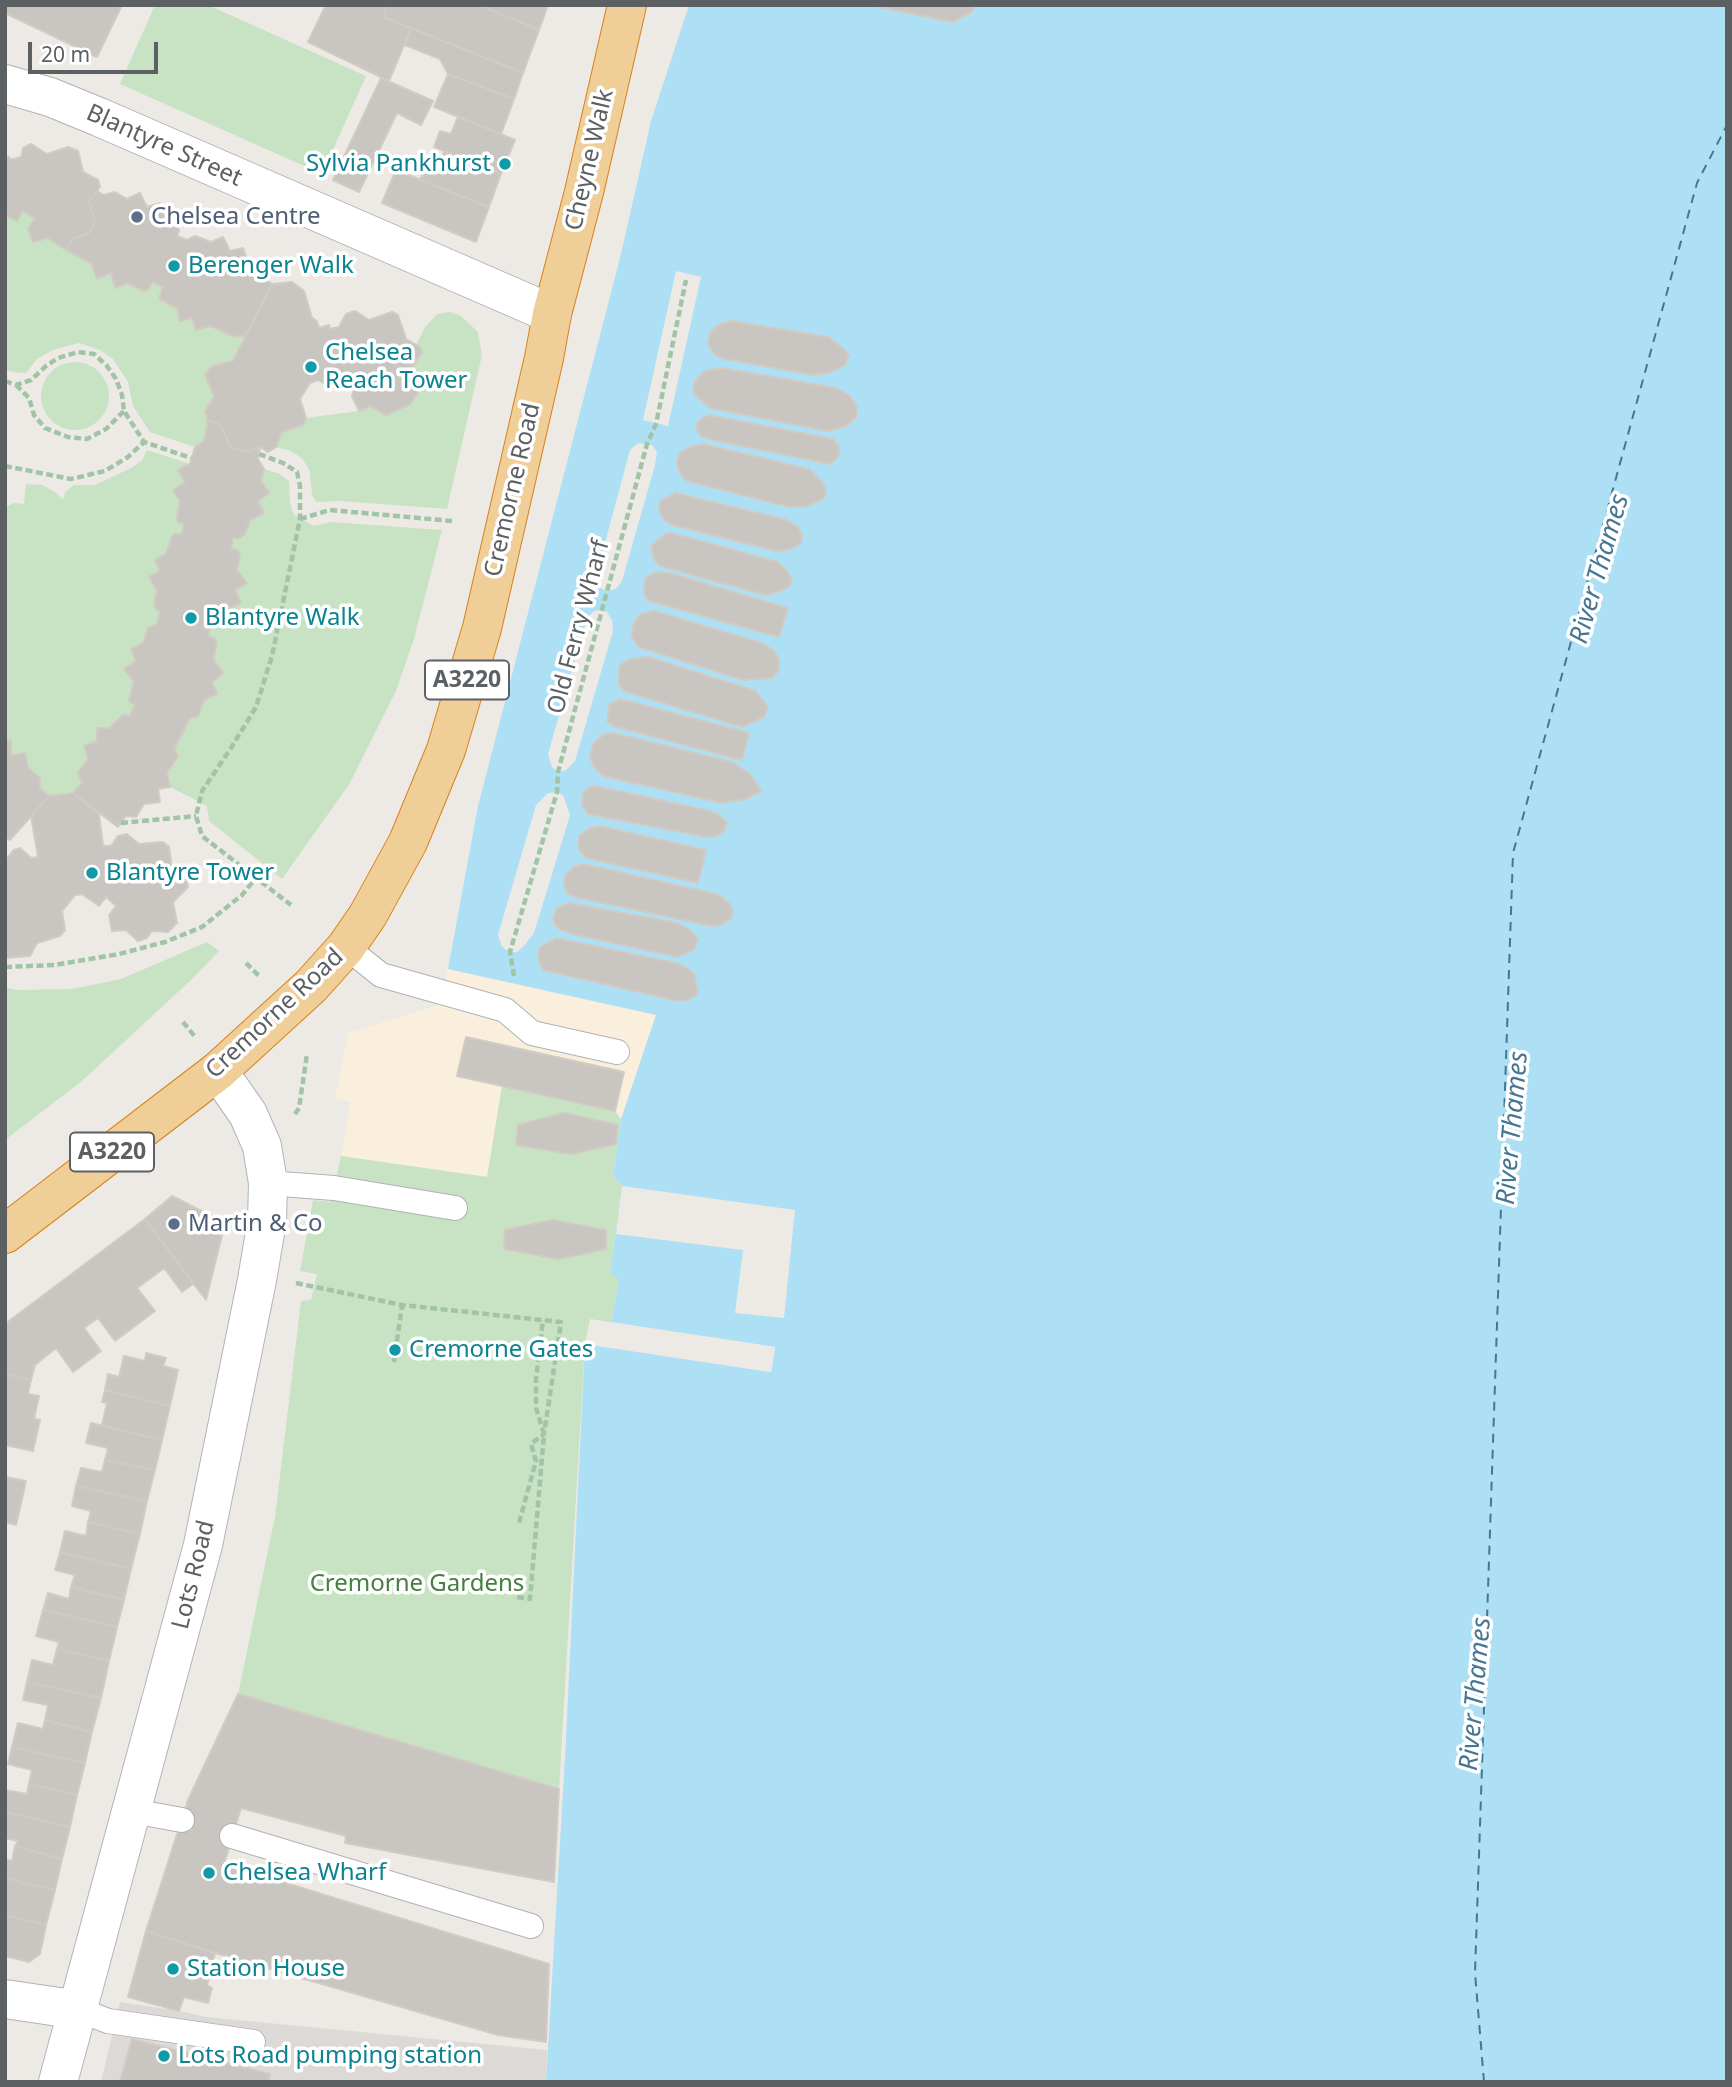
<!DOCTYPE html>
<html>
<head>
<meta charset="utf-8">
<style>
  body { margin:0 }
  #map { position:relative; width:1732px; height:2087px; overflow:hidden; background:#edeae5; font-family:"Noto Sans",sans-serif }
  canvas { display:block }
  .frame { position:absolute; inset:0; border:7px solid #5c6063; pointer-events:none }
  .scale { position:absolute; left:28px; top:42px; width:130px; height:32px; box-sizing:border-box; border:4px solid #5c6063; border-top:0; padding-left:9px; font-size:21px; line-height:24px; white-space:nowrap; color:#5c6063; -webkit-text-stroke:5px #fff; paint-order:stroke }
</style>
</head>
<body>
<div id="map">
<canvas width="1732" height="2087"></canvas>
<div class="frame"></div>
<div class="scale">20 m</div>
</div>
<script>
const ctx = document.querySelector('canvas').getContext('2d');
ctx.lineJoin = 'round';
function paint(path, color) {
  ctx.fillStyle = color;
  ctx.fill(path, 'evenodd');
}
function poly(rows) {
  const path = new Path2D();
  for (const r of rows) {
    if (r.length === 3) {
      path.moveTo(r[0] + r[2], r[1]);
      path.arc(r[0], r[1], r[2], 0, 2 * Math.PI);
      continue;
    }
    path.moveTo(r[0], r[1]);
    for (let i = 2; i < r.length; i += 2) path.lineTo(r[i], r[i + 1]);
  }
  return path;
}
function strokePath(path, color, width, dash) {
  ctx.strokeStyle = color;
  ctx.lineWidth = width;
  ctx.lineCap = dash ? 'butt' : 'round';
  ctx.setLineDash(dash || []);
  ctx.stroke(path);
}
function label(font, color, halo, rows, align = 'center') {
  ctx.font = font + ' "Noto Sans",sans-serif';
  ctx.lineWidth = 7;
  ctx.setLineDash([]);
  ctx.textBaseline = 'middle';
  ctx.strokeStyle = halo;
  ctx.fillStyle = color;
  for (const [text, x, y, turn = 0] of rows) {
    ctx.save();
    ctx.translate(x, y);
    ctx.rotate((+turn || 0) * Math.PI / 180);
    ctx.textAlign = isNaN(turn) ? turn : align;
    if (halo) ctx.strokeText(text, 0, 0);
    ctx.fillText(text, 0, 0);
    ctx.restore();
  }
}
const commercial = poly([
  [448,969,657,1015,621,1119,502,1086,488,1177,341,1156,351,1102,335,1099,348,1033,436,1006,442,993]
]);
const industrial = poly([
  [120,2002,179,2011,206,2017,547,2050,546,2082,101,2082]
]);
const green = poly([
  [155,5,208,5,366,76,322,174,120,84],
  [23,211,35,218,28,229,33,241,48,238,91,263,97,279,111,273,115,287,127,283,144,291,148,289,153,282,163,287,160,295,161,299,177,308,180,320,192,318,196,330,211,326,235,337,246,335,233,361,212,366,205,374,214,396,205,412,208,420,204,441,195,447,150,432,133,406,128,382,113,359,100,350,79,343,53,350,37,359,26,373,12,372,5,369,5,215,17,221],
  [450,312,461,316,478,332,482,355,447,509,340,501,316,502,312,495,310,472,302,458,291,451,276,447,282,432,303,425,306,418,359,411,371,406,386,415,410,404,419,391,411,368,422,353,420,347,416,345,425,327,437,314],
  [75,396,34],
  [147,450,190,464,179,470,185,482,173,490,180,501,177,518,178,522,184,524,182,534,176,534,172,537,166,554,155,560,160,571,149,578,157,591,154,606,160,612,157,624,148,628,143,643,131,649,136,661,125,669,134,681,129,701,135,705,130,716,123,715,110,728,97,728,97,741,84,746,88,759,78,772,82,783,73,793,49,796,40,788,40,778,28,768,25,753,11,756,11,741,5,742,5,507,14,503,24,504,26,484,42,485,55,492,63,500,65,492,74,485,95,485,133,467,142,460],
  [264,469,280,474,289,481,290,503,294,515,314,526,331,522,442,530,414,639,396,691,350,783,282,879,209,821,207,806,170,787,167,773,174,749,190,718,204,700,216,694,212,682,223,673,213,659,217,643,215,639,208,636,211,626,217,628,222,625,227,609,241,603,235,590,246,582,237,570,240,556,238,551,231,548,233,538,240,538,245,535,250,520,264,513,258,501,269,493,261,481],
  [207,942,219,951,193,978,82,1081,5,1140,5,987,16,990,72,989,121,979],
  [502,1086,615,1111,621,1119,613,1175,622,1186,610,1271,619,1280,611,1322,590,1319,585,1344,559,1789,238,1694,275,1517,301,1301,311,1300,317,1274,300,1271,313,1200,331,1202,341,1156,487,1177]
]);
const water = poly([
  [689,5,1727,5,1727,2082,546,2082,565,1757,585,1344,771,1372,775,1347,611,1322,619,1280,610,1272,622,1186,613,1175,621,1119,656,1015,448,969,478,806,621,254,651,121]
]);
const pier = poly([
  [676,271,701,277,668,426,643,420],
  [638,443,652,445,657,452,655,465,622,581,616,589,607,591,600,588,595,580,630,450],
  [602,610,607,612,612,620,613,631,575,761,566,770,558,772,552,767,548,754,587,618,594,611],
  [557,792,563,795,570,815,534,933,524,946,517,952,510,952,502,947,498,935,536,805,548,793],
  [622,1186,795,1210,784,1318,735,1313,743,1250,616,1234],
  [608,1322,775,1347,771,1372,585,1344,586,1341,768,1368,771,1350,611,1326]
]);
const ferry = poly([
  [1484,2082,1475,1973,1513,853,1697,183,1727,125]
]);
const building = poly([
  [6,5,122,5,97,57,5,13,6,5],
  [326,5,388,5,383,17,411,28,389,81,308,42,326,5],
  [388,5,479,5,539,30,523,73,383,17,388,5],
  [479,5,548,5,539,30,479,5],
  [869,5,975,5,972,12,953,22,869,5],
  [411,28,523,73,514,99,448,74,440,59,405,45,411,28],
  [448,74,514,99,501,134,434,107,448,74],
  [381,78,433,101,421,125,397,113,359,192,333,180,381,78],
  [458,117,515,140,501,174,434,147,440,131,451,134,458,117],
  [31,144,47,154,68,147,78,151,83,172,98,180,100,187,89,201,95,222,89,233,73,239,66,250,48,238,33,242,28,229,35,218,23,211,17,221,5,215,5,158,9,157,10,160,21,157,23,148,31,144],
  [444,152,501,174,489,207,420,180,428,162,438,166,444,152],
  [396,170,489,207,476,242,382,203,396,170],
  [97,191,104,195,115,192,127,199,140,193,147,207,160,203,166,219,178,226,179,231,177,236,187,240,195,236,211,242,223,237,230,251,243,248,248,262,263,269,265,279,272,284,246,335,235,337,211,326,196,330,192,318,180,321,177,308,160,299,160,295,163,287,153,282,148,289,144,291,127,283,115,288,111,273,97,279,91,263,66,250,73,239,89,233,95,222,89,201,97,191],
  [292,282,304,291,312,318,317,321,319,328,329,325,330,329,339,327,346,314,355,311,369,320,392,312,398,315,406,339,420,347,422,353,411,368,419,391,410,404,386,415,371,406,359,411,352,396,355,386,342,380,337,390,318,380,310,383,300,399,306,418,303,425,282,432,276,447,268,452,260,447,247,452,230,447,221,425,208,420,205,412,214,396,205,374,212,366,233,361,272,284,292,282],
  [731,321,828,337,843,348,849,356,845,365,829,373,813,375,725,359,715,355,708,344,710,333,720,324,731,321],
  [722,368,836,388,850,396,857,407,856,418,846,426,828,431,710,408,693,393,695,381,705,371,722,368],
  [708,415,833,439,839,446,839,456,830,464,713,440,701,436,696,429,698,421,708,415],
  [208,420,221,425,230,447,247,452,260,447,258,459,264,469,261,481,269,493,258,501,264,513,250,520,245,534,240,538,233,538,231,548,238,551,240,556,237,570,247,583,235,590,241,603,227,609,222,625,217,628,211,626,208,636,215,639,217,643,213,659,223,673,212,682,217,694,204,700,198,716,190,718,174,749,178,756,167,773,170,787,158,789,160,802,144,804,136,817,126,816,118,827,73,793,82,783,78,772,88,759,84,746,97,741,97,728,110,728,123,715,130,716,135,705,129,701,134,681,124,669,136,661,131,649,143,643,148,628,157,624,160,612,154,606,157,591,149,577,160,571,155,560,166,554,172,537,175,534,182,534,184,524,178,522,177,518,180,501,173,490,185,482,178,470,190,464,195,447,204,441,208,420],
  [703,444,809,469,824,484,826,493,823,499,806,507,790,507,687,481,679,472,677,462,680,453,690,447,703,444],
  [675,493,787,520,798,527,802,535,801,543,791,549,777,551,672,525,665,521,659,511,660,501,675,493],
  [671,533,778,562,787,571,792,580,790,586,781,591,765,595,660,566,654,559,651,546,665,534,671,533],
  [655,572,669,573,788,608,779,637,649,601,644,594,645,579,655,572],
  [654,611,762,643,773,650,779,659,779,670,772,678,743,680,639,647,631,636,634,622,641,614,654,611],
  [648,657,756,691,768,707,764,717,742,727,624,691,618,683,620,665,630,659,648,657],
  [620,699,749,733,742,760,613,726,607,721,609,705,620,699],
  [613,733,732,762,750,774,761,791,746,799,722,803,603,776,594,767,590,756,593,744,603,735,613,733],
  [11,740,11,756,25,753,28,768,40,778,40,788,49,796,10,840,5,837,5,742,11,740],
  [595,786,710,811,719,815,727,822,725,830,717,836,707,837,588,814,582,805,583,793,588,788,595,786],
  [73,793,99,814,103,846,111,846,118,836,127,834,139,844,163,842,169,847,172,869,186,877,188,887,173,902,177,923,168,932,152,931,147,938,138,941,126,930,112,931,109,915,116,906,106,897,99,906,82,894,75,895,62,911,65,930,60,936,37,943,30,956,5,958,5,861,14,850,20,848,31,858,38,857,31,816,49,796,73,793],
  [600,826,706,850,698,883,586,858,578,848,579,836,590,828,600,826],
  [584,864,720,895,730,904,733,912,731,919,720,925,712,926,575,897,567,893,564,886,565,876,573,867,584,864],
  [569,903,678,923,691,931,698,939,694,949,678,957,576,935,561,930,555,925,553,918,556,909,569,903],
  [556,938,680,964,694,973,698,993,689,1000,678,1001,543,970,538,959,540,947,556,938],
  [466,1037,624,1072,615,1111,457,1076,466,1037],
  [564,1113,618,1125,616,1144,572,1154,516,1145,518,1125,564,1113],
  [172,1196,225,1223,206,1300,145,1219,172,1196],
  [145,1219,193,1284,182,1292,164,1268,152,1277,137,1288,155,1311,115,1341,98,1318,84,1328,101,1351,73,1372,56,1348,35,1365,31,1380,5,1374,5,1324,145,1219],
  [552,1220,606,1230,606,1249,559,1259,504,1249,505,1230,552,1220],
  [146,1353,166,1358,163,1366,178,1370,170,1406,105,1390,108,1374,119,1377,124,1356,145,1361,146,1353],
  [5,1374,31,1380,28,1394,39,1396,34,1419,40,1420,33,1451,5,1445,5,1374],
  [105,1390,170,1406,162,1440,102,1425,107,1403,102,1402,105,1390],
  [91,1423,162,1440,155,1470,105,1460,108,1448,86,1443,91,1423],
  [105,1460,155,1470,147,1501,76,1486,81,1468,102,1472,105,1460],
  [5,1477,26,1481,16,1525,5,1522,5,1477],
  [76,1486,147,1501,140,1534,88,1522,91,1511,72,1506,76,1486],
  [88,1522,140,1534,131,1569,60,1552,65,1531,86,1536,88,1522],
  [60,1552,131,1569,124,1600,71,1587,75,1575,55,1570,60,1552],
  [71,1587,124,1600,117,1627,43,1610,48,1593,69,1599,71,1587],
  [43,1610,117,1627,109,1661,57,1649,59,1642,36,1636,43,1610],
  [57,1649,109,1661,101,1698,27,1682,32,1660,53,1665,57,1649],
  [27,1682,101,1698,92,1732,45,1720,48,1705,23,1700,27,1682],
  [238,1694,559,1789,554,1882,345,1843,346,1836,241,1808,224,1864,549,1964,546,2042,498,2035,215,1953,146,1931,188,1800,238,1694],
  [45,1720,92,1732,85,1763,12,1747,18,1723,43,1729,45,1720],
  [12,1747,85,1763,77,1795,29,1784,32,1770,8,1764,12,1747],
  [29,1784,77,1795,70,1827,5,1812,5,1790,27,1794,29,1784],
  [5,1812,70,1827,62,1859,15,1846,18,1841,5,1838,5,1812],
  [15,1846,62,1859,55,1890,5,1878,5,1859,12,1861,15,1846],
  [5,1878,55,1890,46,1925,5,1915,5,1878],
  [5,1915,46,1925,40,1954,29,1962,5,1956,5,1915],
  [146,1931,215,1953,207,1985,212,1988,208,2003,184,1997,179,2011,128,1997,146,1931],
  [132,2039,270,2074,268,2082,120,2082,132,2039]
]);
const path = poly([
  [5,381,16,385,31,380,46,366,58,358,78,352,94,354,107,366,116,379,122,395,124,411,144,442,191,458],
  [16,385,29,398,34,415,45,428,68,437,87,439,106,429,124,411],
  [259,454,283,463,297,472,300,486,300,519,272,656,256,707,231,748,202,791,196,816,202,836,291,905],
  [5,466,71,479,105,471,128,457,144,442],
  [300,519,330,510,452,521],
  [121,823,196,816],
  [246,963,260,977],
  [5,967,54,965,119,954,165,942,202,927,242,895,255,879],
  [514,976,510,952,557,792,558,772,647,444,656,424,686,280],
  [183,1022,196,1038],
  [295,1114,299,1108,307,1054],
  [296,1283,402,1305,561,1322,544,1434,531,1444,536,1461,519,1523],
  [394,1362,402,1305],
  [517,1597,530,1599,544,1434,536,1408,536,1379,543,1320]
]);
const lane = poly([
  [346,947,381,975,505,1010,532,1033,617,1052],
  [268,1183,334,1188,455,1208],
  [132,1811,182,1820],
  [232,1836,531,1926],
  [79,2010,108,2021,253,2042]
]);
const street = poly([
  [5,84,50,97,99,117,552,314],
  [5,1999,79,2010]
]);
const secondary = poly([
  [58,2082,203,1545,257,1280,267,1221,268,1183,262,1146,248,1114,218,1071]
]);
const highway = poly([
  [5,1234,218,1071,311,986,346,947,368,915,408,842,446,750,482,628,544,358,552,314,584,192,627,5]
]);
const markers = [
  [505,164,7,"#0f9aa8"],
  [137,217,7,"#5c6f8a"],
  [174,266,7,"#0f9aa8"],
  [311,367,7,"#0f9aa8"],
  [191,618,7,"#0f9aa8"],
  [92,873,7,"#0f9aa8"],
  [174,1224,7,"#5c6f8a"],
  [395,1350,7,"#0f9aa8"],
  [209,1873,7,"#0f9aa8"],
  [173,1969,7,"#0f9aa8"],
  [164,2056,7,"#0f9aa8"]
];
const shields = [
  [467,680,84],
  [112,1152,84]
];
const shieldNames = [
  ["A3220",467,680],
  ["A3220",112,1152]
];
const streetNames = [
  ["Blantyre Street",164,146,24],
  ["Cheyne Walk",590,160,-77],
  ["Cremorne Road",513,490,-77],
  ["Old Ferry Wharf",579,627,-75],
  ["Cremorne Road",275,1014,-43],
  ["Lots Road",194,1575,-76]
];
const cultureNames = [
  ["Sylvia Pankhurst",491,164,"right"],
  ["Berenger Walk",188,266],
  ["Chelsea",325,353],
  ["Reach Tower",325,381],
  ["Blantyre Walk",205,618],
  ["Blantyre Tower",106,873],
  ["Cremorne Gates",409,1350],
  ["Chelsea Wharf",223,1873],
  ["Station House",187,1969],
  ["Lots Road pumping station",178,2056]
];
const serviceNames = [
  ["Chelsea Centre",151,217],
  ["Martin & Co",188,1224]
];
const parkNames = [
  ["Cremorne Gardens",417,1584]
];
const waterNames = [
  ["River Thames",1600,569,-74],
  ["River Thames",1513,1128,-85],
  ["River Thames",1476,1694,-85]
];
paint(commercial, '#faefdd');
paint(industrial, '#dcd9d7');
paint(green, '#c8e2c4');
paint(water, '#ade0f5');
paint(pier, '#edeae5');
strokePath(ferry, '#457794', 2, [9, 7]);
paint(building, '#c9c5c1');
strokePath(building, '#d1cbc4', 2);
strokePath(lane, '#b0b2b5', 26);
strokePath(street, '#b0b2b5', 40);
strokePath(secondary, '#b1b4b8', 40);
strokePath(highway, '#d7821a', 40);
strokePath(path, '#a0c4a5', 4.5, [7, 3.5]);
strokePath(lane, '#fff', 24);
strokePath(street, '#fff', 38);
strokePath(secondary, '#fff', 38);
strokePath(highway, '#f0ce98', 38);
for (const [x, y, r, color] of markers) {
  const dot = new Path2D();
  dot.arc(x, y, r, 0, 2 * Math.PI);
  ctx.fillStyle = color;
  ctx.fill(dot);
  strokePath(dot, '#fff', 2.5);
}
for (const [x, y, w] of shields) {
  const box = new Path2D();
  box.roundRect(x - w / 2, y - 19.5, w, 39, 5);
  ctx.fillStyle = '#fff';
  ctx.fill(box);
  strokePath(box, '#5c6063', 2);
}
label('bold 23px', '#5c6063', null, shieldNames);
label('24px', '#5c6063', '#fff', streetNames);
label('24px', '#0d838f', '#fff', cultureNames, 'left');
label('24px', '#4e5e75', '#fff', serviceNames, 'left');
label('24px', '#45803f', '#fff', parkNames);
label('italic 26px', '#457794', '#fff', waterNames);
</script>
</body>
</html>
